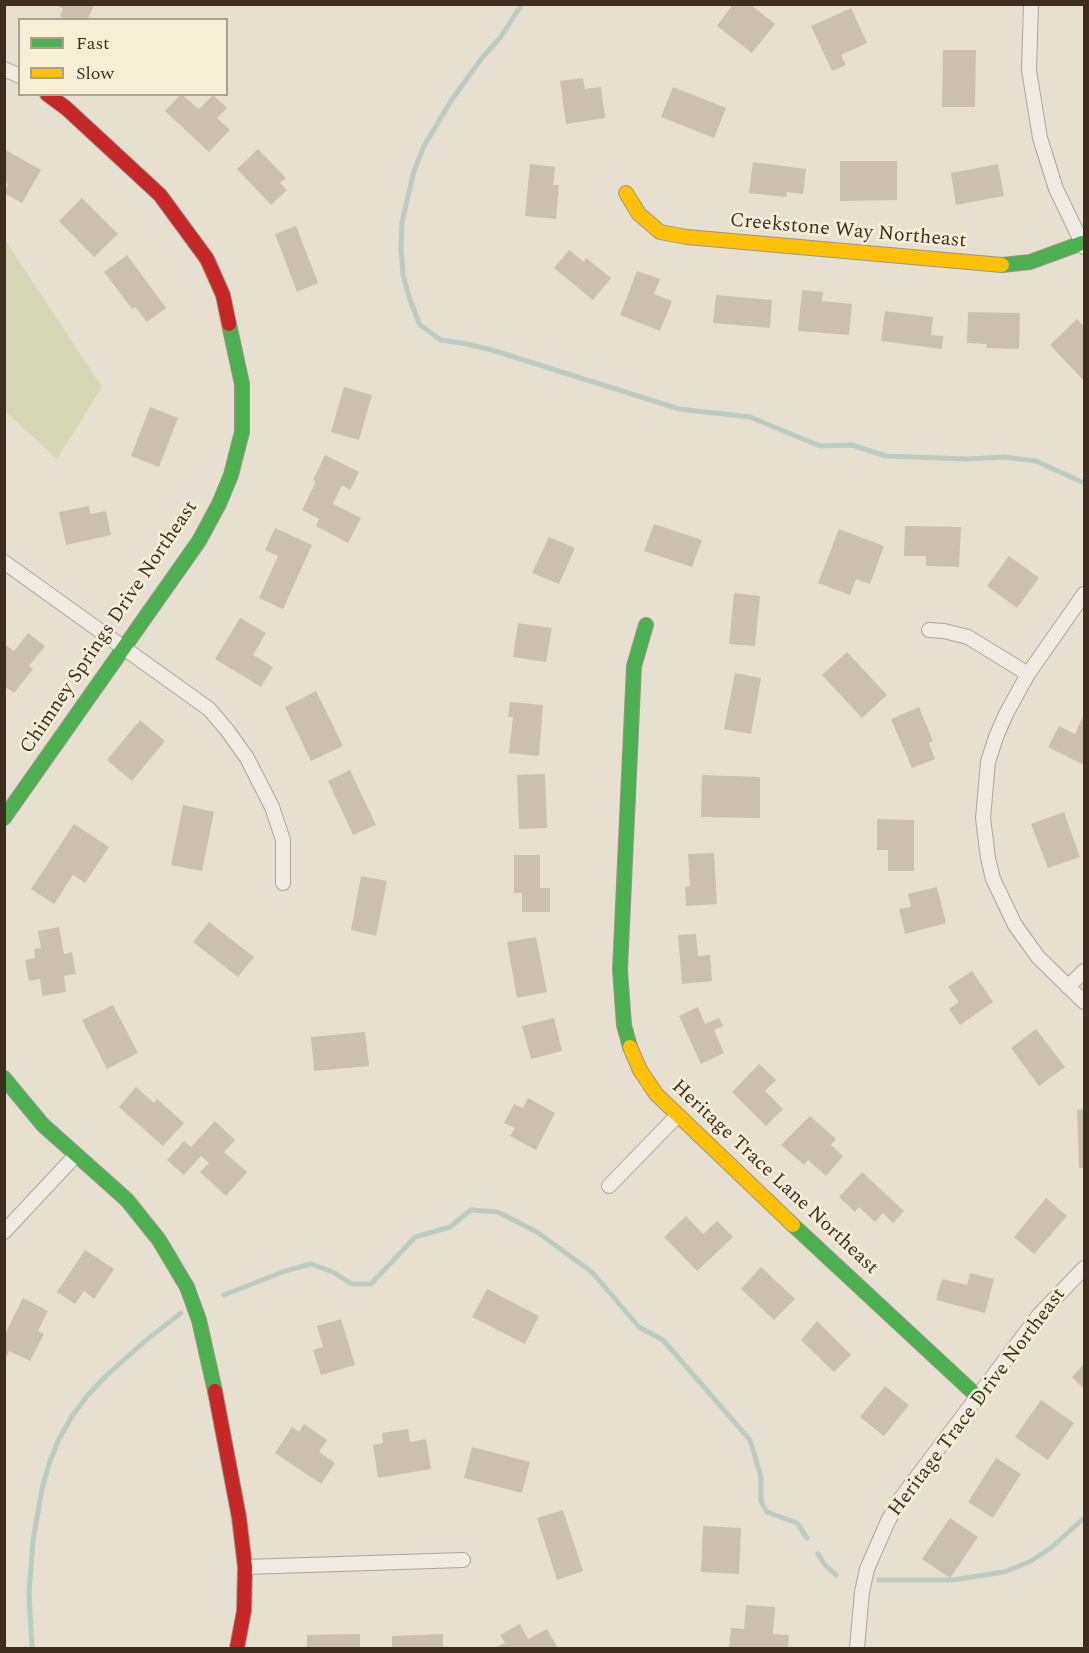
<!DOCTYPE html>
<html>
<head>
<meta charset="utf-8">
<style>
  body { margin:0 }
  #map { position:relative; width:1089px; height:1653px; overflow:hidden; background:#e7e0d1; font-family:Spectral,serif }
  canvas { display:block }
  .frame { position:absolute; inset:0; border:6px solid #3d2e20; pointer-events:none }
  .legend { position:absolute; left:18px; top:18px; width:210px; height:78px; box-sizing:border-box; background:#f7eed8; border:2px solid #ada18e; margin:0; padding:8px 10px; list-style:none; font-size:18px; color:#3d2e20 }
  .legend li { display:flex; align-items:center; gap:12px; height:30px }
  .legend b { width:30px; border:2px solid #ada18e }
</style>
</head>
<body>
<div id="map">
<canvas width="1089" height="1653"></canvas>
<div class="frame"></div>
<ul class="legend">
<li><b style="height:8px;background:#4caf50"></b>Fast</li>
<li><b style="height:8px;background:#ffc107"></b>Slow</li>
</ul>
</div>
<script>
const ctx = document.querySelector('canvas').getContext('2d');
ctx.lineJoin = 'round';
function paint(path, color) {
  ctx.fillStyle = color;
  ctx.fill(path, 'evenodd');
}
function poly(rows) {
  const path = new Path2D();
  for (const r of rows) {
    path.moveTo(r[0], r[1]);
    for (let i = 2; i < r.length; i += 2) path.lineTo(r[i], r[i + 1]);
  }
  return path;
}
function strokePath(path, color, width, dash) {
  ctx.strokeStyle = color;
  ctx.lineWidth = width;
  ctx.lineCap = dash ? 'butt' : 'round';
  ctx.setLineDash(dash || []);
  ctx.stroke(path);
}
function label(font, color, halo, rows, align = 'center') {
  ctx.font = font + ' Spectral,serif';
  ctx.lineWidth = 5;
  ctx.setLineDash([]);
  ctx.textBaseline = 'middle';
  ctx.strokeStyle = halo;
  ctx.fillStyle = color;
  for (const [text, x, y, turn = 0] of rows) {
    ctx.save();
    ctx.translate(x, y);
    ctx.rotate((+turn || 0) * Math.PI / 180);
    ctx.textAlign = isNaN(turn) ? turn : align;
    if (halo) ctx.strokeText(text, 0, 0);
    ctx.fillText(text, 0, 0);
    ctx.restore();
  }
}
const green = poly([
  [5,240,102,387,57,459,5,411]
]);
const stream = poly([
  [522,4,500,38,482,58,451,101,424,146,414,171,402,222,401,248,403,275,410,300,420,325,441,340,467,344,492,350,679,409,750,417,820,446,852,445,886,456,966,459,1004,457,1036,461,1084,483],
  [224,1295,285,1271,311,1264,333,1272,352,1284,371,1284,415,1237,450,1227,471,1210,498,1212,537,1232,592,1272,639,1327,663,1340,750,1440,761,1477,761,1501,767,1512,797,1523,807,1538],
  [818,1554,825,1565,836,1575],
  [879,1580,952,1580,1004,1572,1029,1562,1051,1548,1084,1518],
  [32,1648,29,1594,33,1541,42,1489,49,1464,59,1439,72,1416,88,1395,106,1376,145,1341,181,1313]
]);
const building = poly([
  [55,4,95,4,87,20,67,20,60,16,63,9],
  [733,4,750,4,775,24,752,53,717,26],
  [851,8,867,43,841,55,846,65,832,71,811,26],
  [943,50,976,50,975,107,942,107],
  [583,78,585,89,601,87,605,118,566,124,560,81],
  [673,87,726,108,714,138,661,117],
  [181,94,199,109,213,95,227,108,217,118,230,130,209,152,165,111],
  [4,149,41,170,22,203,4,193,8,184,4,182],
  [258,149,286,178,280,183,287,190,271,205,237,169],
  [840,161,897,161,897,200,840,201],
  [753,162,806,169,803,194,787,192,786,197,749,193],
  [530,164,555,167,553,185,559,185,556,219,525,216],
  [998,164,1004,196,956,205,951,173],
  [82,198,118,234,94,257,59,221],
  [296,226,318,283,297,292,275,234],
  [569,250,584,262,586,258,611,278,593,300,554,268],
  [127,255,166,308,147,322,135,307,132,309,104,272],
  [637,271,660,279,654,294,672,301,660,331,620,315],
  [802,290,823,292,822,301,852,304,849,335,798,331],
  [716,295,772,300,770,328,713,323],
  [885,311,933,317,931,335,943,336,942,349,881,341],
  [968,312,1020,313,1019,349,986,348,987,344,967,343],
  [1077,319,1084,326,1084,381,1050,345],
  [344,387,372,395,359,440,331,432],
  [150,407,178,418,159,467,131,456],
  [325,455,359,472,350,490,342,485,333,504,361,518,348,543,316,526,319,519,302,510,316,482,313,480],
  [89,506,90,514,106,511,111,535,66,545,59,512],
  [654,524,702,540,692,567,644,551],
  [905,526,961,527,959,567,926,566,926,556,904,556],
  [275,528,312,545,283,609,259,598,278,556,265,550],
  [839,529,884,546,870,584,856,579,850,595,818,583],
  [549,537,575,548,559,584,532,573],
  [1009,556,1039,578,1017,608,987,586],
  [734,593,760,596,755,646,729,644],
  [240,618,266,633,253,655,273,667,261,687,215,659],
  [518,623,552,628,546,662,513,657],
  [28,633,45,646,29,666,33,669,14,693,4,686,4,644,14,651],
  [847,652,887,695,862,718,822,675],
  [735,673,761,678,751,734,724,729],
  [316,691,343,746,311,761,285,707],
  [510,702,543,705,539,756,509,753,513,717,508,717],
  [919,707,933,741,929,743,935,759,912,768,891,719],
  [1084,714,1084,765,1048,747,1059,726,1075,734],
  [140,720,165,741,132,781,107,760],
  [350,770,376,825,353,835,328,781],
  [545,774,547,828,519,829,517,775],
  [702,775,760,777,760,818,701,817],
  [183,805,214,812,202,871,171,865],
  [1064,812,1080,857,1048,868,1031,824],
  [877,819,914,820,914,871,888,871,888,850,877,850],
  [74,824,109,847,85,883,73,875,54,904,31,889],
  [714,853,717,904,686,906,685,887,690,886,688,854],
  [514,855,540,855,540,888,550,888,550,912,522,912,522,893,514,893],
  [361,876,387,881,376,936,351,930],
  [937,887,946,923,905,934,899,909,911,907,908,894],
  [209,922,254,957,238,977,193,942],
  [59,927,64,954,72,952,76,974,64,976,66,992,42,996,40,979,29,981,25,960,35,958,34,949,41,948,38,931],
  [696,934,698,956,710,955,712,981,682,984,678,935],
  [536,937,547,992,517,998,507,942],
  [972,971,993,1002,960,1025,949,1009,959,1002,948,987],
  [113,1005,138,1053,107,1069,82,1020],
  [698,1007,705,1024,719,1018,723,1026,714,1030,724,1053,701,1064,679,1016],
  [554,1018,562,1051,531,1059,522,1026],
  [1036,1029,1065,1067,1039,1086,1011,1048],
  [365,1032,369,1066,314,1071,311,1037],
  [759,1064,776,1080,765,1091,783,1109,766,1126,732,1092],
  [136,1087,154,1103,157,1099,184,1123,163,1146,119,1107],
  [528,1098,555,1113,536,1150,510,1136,515,1128,504,1123,514,1104,523,1108],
  [1084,1109,1084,1168,1079,1168,1077,1110],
  [810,1116,836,1139,831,1145,843,1156,826,1176,808,1160,804,1165,781,1145],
  [215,1121,235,1140,224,1152,247,1172,226,1196,200,1172,209,1163,201,1156,184,1175,167,1160,184,1141,191,1147],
  [862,1172,904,1211,893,1223,883,1213,875,1222,859,1207,855,1212,839,1197],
  [1046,1198,1067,1216,1034,1254,1014,1237],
  [686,1216,703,1234,717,1221,733,1237,697,1271,664,1237],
  [85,1250,114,1269,94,1299,84,1291,75,1304,57,1292],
  [761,1267,795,1299,774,1320,741,1289],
  [970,1273,994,1279,985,1313,936,1300,942,1279,967,1285],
  [487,1289,539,1316,525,1344,472,1317],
  [23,1298,48,1311,38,1331,44,1334,30,1361,9,1351,5,1360,5,1334],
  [341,1319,355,1365,321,1375,313,1350,323,1347,317,1326],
  [817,1321,851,1355,834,1372,801,1340],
  [1084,1364,1084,1389,1072,1377],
  [885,1386,909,1405,884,1436,860,1417],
  [1041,1400,1074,1423,1048,1460,1015,1437],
  [304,1424,327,1440,319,1452,335,1463,321,1484,275,1453,292,1427,299,1432],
  [408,1429,410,1442,426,1439,431,1469,378,1478,373,1445,383,1443,382,1433],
  [472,1447,530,1462,522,1493,464,1478],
  [996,1458,1021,1474,993,1518,968,1502],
  [563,1510,583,1571,557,1580,537,1518],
  [950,1518,978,1537,950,1578,922,1559],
  [703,1526,741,1528,739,1574,701,1572],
  [746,1605,775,1607,773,1634,789,1635,788,1648,729,1648,731,1628,744,1629],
  [520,1624,528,1639,547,1629,558,1648,494,1648,505,1643,500,1635],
  [360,1634,360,1648,307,1648,307,1635],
  [443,1634,443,1648,392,1648,392,1636]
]);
const street = poly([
  [1031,4,1029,70,1040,138,1056,189,1084,247],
  [4,69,20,76],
  [4,562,209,709,227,730,247,758,272,807,283,840,283,883],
  [1084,594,1028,674,1006,714,996,737,988,762,983,818,988,858,993,879,1015,925,1038,957,1084,1002],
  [929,630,944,631,968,637,1028,674],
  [1068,987,1084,971],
  [609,1186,677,1116],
  [4,1232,76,1155],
  [245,1567,463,1560],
  [857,1648,862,1592,867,1569,888,1521,901,1498,1039,1315,1084,1268]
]);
const fast = poly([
  [1002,265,1030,262,1082,243],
  [4,818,199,541,219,504,231,475,242,432,242,384,229,324],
  [630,1047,624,1025,620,970,634,666,646,625],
  [4,1078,43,1125,127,1200,159,1240,187,1287,199,1320,215,1391],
  [793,1225,978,1397]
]);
const slow = poly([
  [626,193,639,214,660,232,687,237,1002,265],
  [630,1047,640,1070,656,1094,793,1225]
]);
const jam = poly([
  [47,94,66,108,160,195,207,259,223,295,229,324],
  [215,1391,239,1517,245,1567,244,1611,237,1648]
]);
const streetNames = [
  ["Creekstone Way Northeast",848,232,5],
  ["Chimney Springs Drive Northeast",110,628,-56],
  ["Heritage Trace Lane Northeast",774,1178,43],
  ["Heritage Trace Drive Northeast",978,1403,-53]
];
paint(green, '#d6d7b3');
strokePath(stream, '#bcccc2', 5);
paint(building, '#cbbfb2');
strokePath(street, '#ada599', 16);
strokePath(fast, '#9c958a', 16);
strokePath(slow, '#9c958a', 16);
strokePath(jam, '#9c958a', 16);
strokePath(street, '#efebe3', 14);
strokePath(fast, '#4caf50', 14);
strokePath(slow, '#ffc107', 14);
strokePath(jam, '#c62828', 14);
label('20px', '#3d2e20', '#f7eed8', streetNames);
</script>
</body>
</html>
